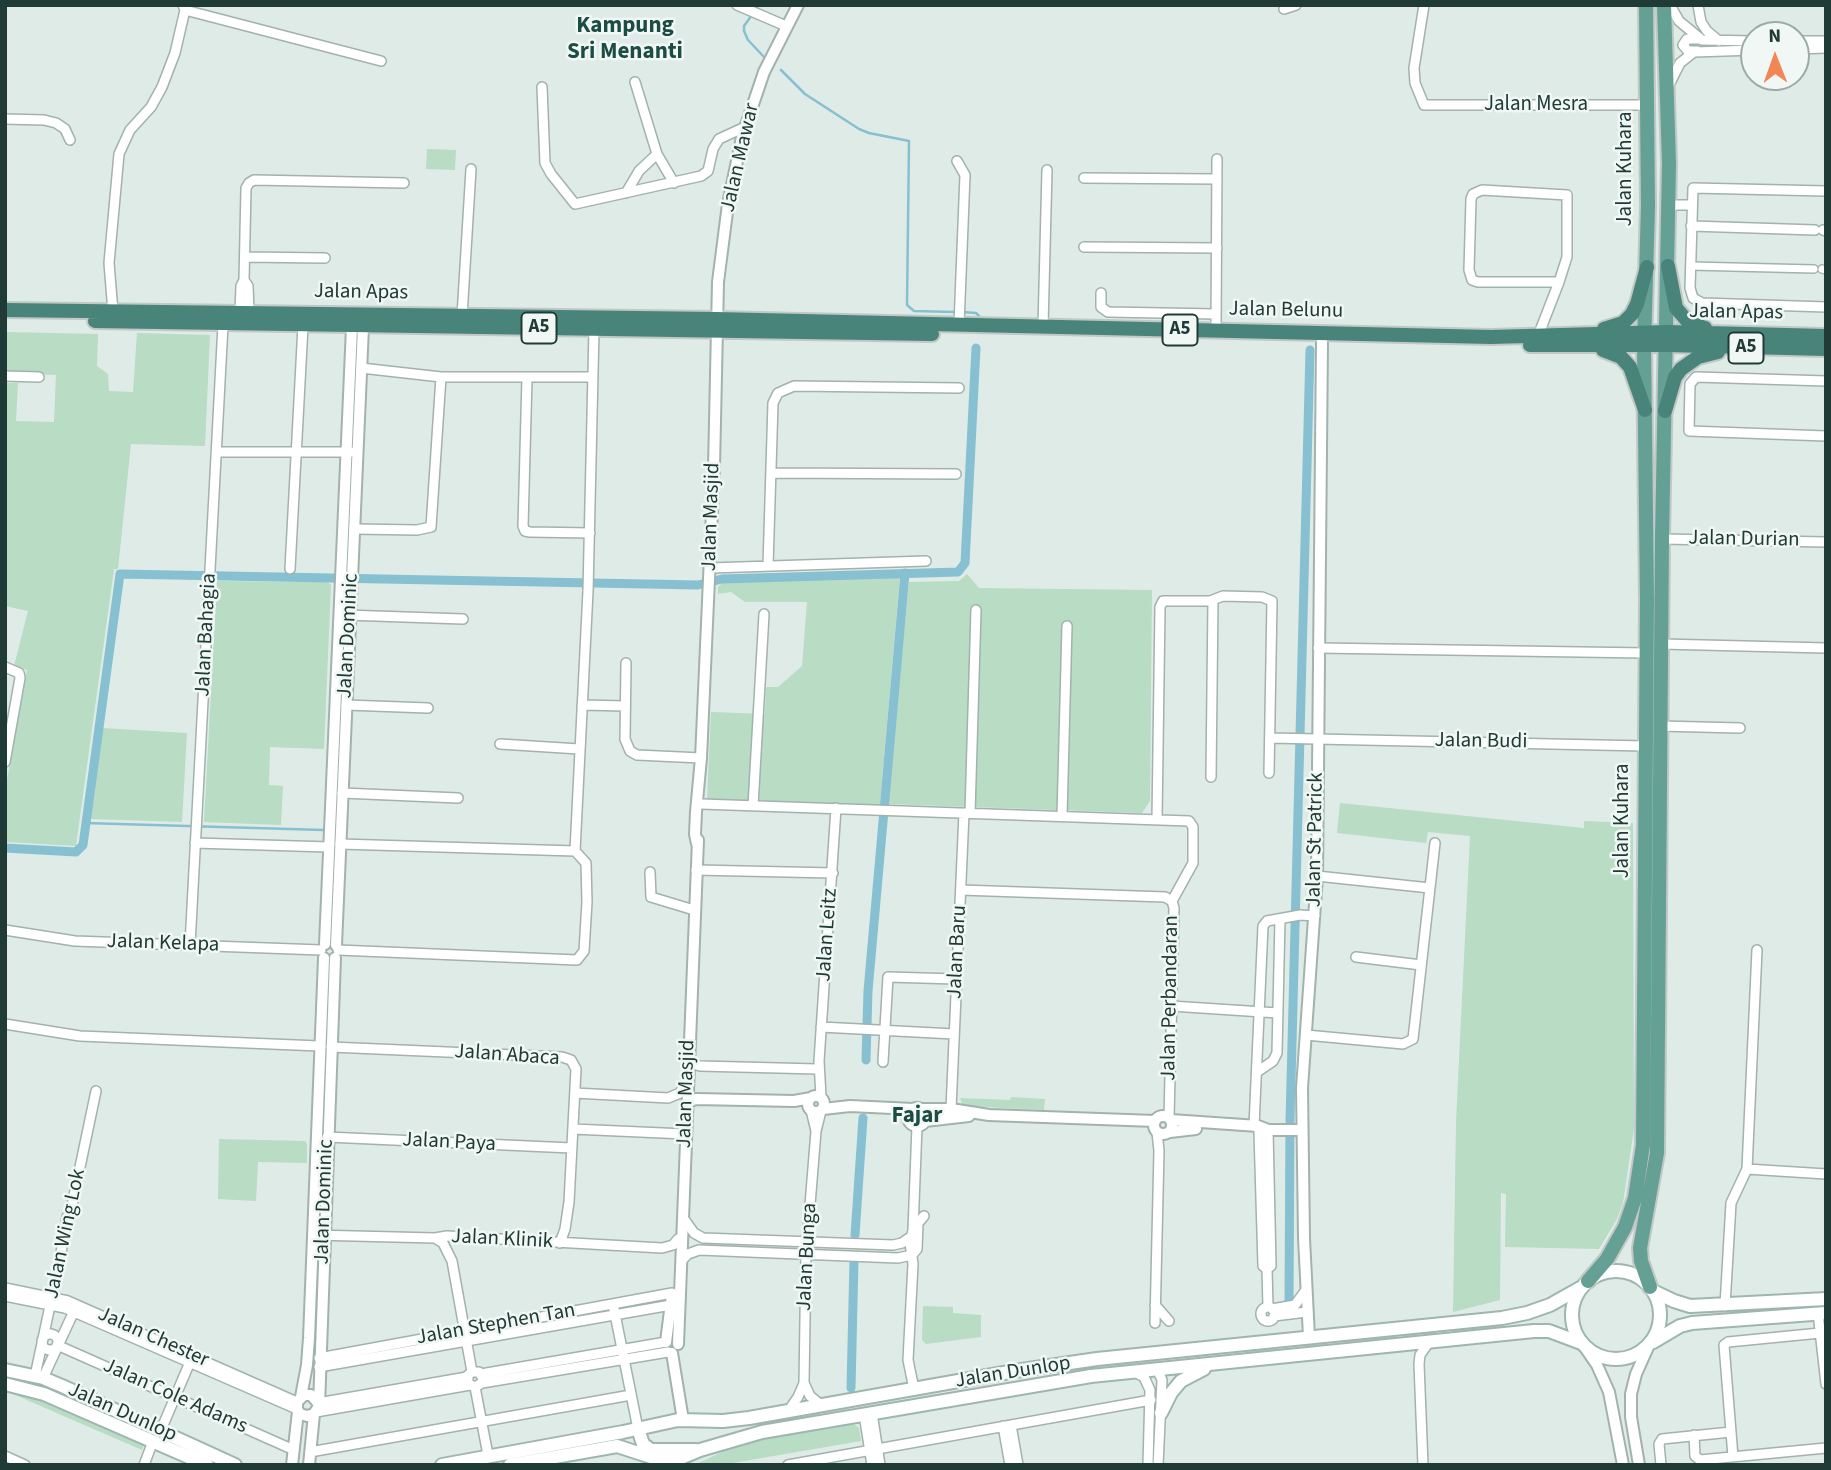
<!DOCTYPE html>
<html>
<head>
<meta charset="utf-8">
<style>
  body { margin:0 }
  #map { position:relative; width:1831px; height:1470px; overflow:hidden; background:#dfebe6; font-family:"Source Sans 3",sans-serif }
  canvas { display:block }
  .frame { position:absolute; inset:0; border:7px solid #203a35; pointer-events:none }
  .north { position:absolute; left:1740px; top:21px; width:70px; height:70px; box-sizing:border-box; background:#f0f7f4; border:2px solid #9daba8; border-radius:50%; rotate:359deg; font-size:19px; font-weight:700; line-height:28px; text-align:center; color:#203a35 }
  .north::after { content:''; display:block; margin:auto; width:24px; height:32px; background:#f28656; clip-path:polygon(50% 0,100% 100%,50% 72%,0 100%) }
</style>
</head>
<body>
<div id="map">
<canvas width="1831" height="1470"></canvas>
<div class="frame"></div>
<div class="north">N</div>
</div>
<script>
const ctx = document.querySelector('canvas').getContext('2d');
ctx.lineJoin = 'round';
function paint(path, color) {
  ctx.fillStyle = color;
  ctx.fill(path, 'evenodd');
}
function poly(rows) {
  const path = new Path2D();
  for (const r of rows) {
    if (r.length === 3) {
      path.moveTo(r[0] + r[2], r[1]);
      path.arc(r[0], r[1], r[2], 0, 2 * Math.PI);
      continue;
    }
    path.moveTo(r[0], r[1]);
    for (let i = 2; i < r.length; i += 2) path.lineTo(r[i], r[i + 1]);
  }
  return path;
}
function strokePath(path, color, width, dash) {
  ctx.strokeStyle = color;
  ctx.lineWidth = width;
  ctx.lineCap = dash ? 'butt' : 'round';
  ctx.setLineDash(dash || []);
  ctx.stroke(path);
}
function label(font, color, halo, rows, align = 'center') {
  ctx.font = font + ' "Source Sans 3",sans-serif';
  ctx.lineWidth = 5;
  ctx.setLineDash([]);
  ctx.textBaseline = 'middle';
  ctx.strokeStyle = halo;
  ctx.fillStyle = color;
  for (const [text, x, y, turn = 0] of rows) {
    ctx.save();
    ctx.translate(x, y);
    ctx.rotate((+turn || 0) * Math.PI / 180);
    ctx.textAlign = isNaN(turn) ? turn : align;
    if (halo) ctx.strokeText(text, 0, 0);
    ctx.fillText(text, 0, 0);
    ctx.restore();
  }
}
const green = poly([
  [427,149,456,150,455,170,426,169],
  [5,332,98,334,97,366,108,374,109,391,133,392,137,333,210,335,205,446,131,444,118,569,114,569,76,846,5,842,5,791,27,670,14,666,28,611,5,606,5,383,18,383,16,421,54,422,56,375,5,373],
  [967,574,979,588,1152,590,1150,801,1142,813,887,804,909,582,959,581],
  [900,576,880,805,707,799,711,712,765,714,766,687,778,687,802,666,807,602,745,602,731,592,718,594,718,587,723,582],
  [217,581,328,582,331,585,324,749,270,747,269,785,283,786,281,825,204,822],
  [102,728,187,733,182,822,90,819],
  [1340,803,1584,828,1584,821,1633,823,1634,1128,1623,1203,1617,1219,1599,1249,1505,1247,1506,1194,1501,1193,1500,1300,1453,1312,1456,1121,1470,836,1428,832,1426,843,1337,833],
  [1011,1097,1045,1099,1044,1110,963,1106,960,1098,1010,1100],
  [219,1139,305,1141,307,1144,307,1163,258,1162,256,1201,218,1199],
  [923,1306,953,1307,953,1313,981,1315,981,1337,926,1344,922,1340],
  [6,1391,36,1398,144,1445,142,1450],
  [851,1422,859,1428,861,1441,721,1465,694,1465,746,1441]
]);
const stream = poly([
  [759,5,744,26,744,31,748,40,765,58],
  [781,70,805,94,859,129,869,133,909,141,907,305,914,311,955,312],
  [962,312,976,313,979,316],
  [85,823,323,830]
]);
const canal = poly([
  [5,848,76,852,83,845,120,574,698,585,722,579,958,572,965,563,976,348],
  [866,1060,868,991,905,573],
  [855,1235,863,1118],
  [1289,1302,1290,1120,1310,350],
  [851,1388,854,1260]
]);
const pedestrian = poly([
  [1691,266,1814,269],
  [1822,269,1826,270]
]);
const minor = poly([
  [737,5,786,26],
  [1424,5,1414,68,1415,83,1424,105,1647,105],
  [1670,5,1679,21,1702,40,1754,41],
  [1698,5,1701,22,1707,31,1719,41],
  [1284,9,1296,5],
  [185,10,381,61],
  [1796,41,1826,41],
  [1796,49,1826,48],
  [1697,51,1688,51,1683,45,1687,39,1700,39],
  [635,82,657,154,674,183],
  [1669,85,1680,63,1694,52,1754,50],
  [542,87,545,163,551,174,575,204,701,176,708,171,713,149,719,139,745,127],
  [5,119,44,120,56,123,65,129,70,140],
  [957,161,965,175,959,325],
  [1084,178,1217,179],
  [1826,191,1693,188,1690,288,1693,298,1702,303,1826,307],
  [626,193,639,171,657,154],
  [1668,205,1692,205],
  [1691,226,1815,230],
  [1823,230,1826,231],
  [1084,247,1217,248],
  [245,257,325,258],
  [244,280,248,286,249,312],
  [1101,293,1101,307,1108,312,1216,314],
  [113,312,109,263,119,154,130,130,151,107,162,87,175,53,185,10,183,5],
  [240,312,241,286,244,280,246,188,249,183,254,180,404,183],
  [462,316,471,169],
  [1043,327,1047,170],
  [1216,331,1217,159],
  [1538,336,1559,282,1567,257,1567,195,1482,190,1473,194,1471,199,1469,270,1472,280,1478,282,1559,282],
  [361,368,441,377,593,377],
  [5,376,39,377],
  [527,378,523,526,525,531,530,532,590,533],
  [1826,381,1696,377,1690,384,1689,431,1826,436],
  [217,452,351,452],
  [771,473,956,474],
  [354,529,417,530,431,527,441,377],
  [1662,539,1826,542],
  [768,566,773,403,778,393,794,386,959,388],
  [710,568,926,561],
  [290,569,303,326],
  [346,615,463,619],
  [1661,644,1826,648],
  [1318,648,1646,653],
  [626,663,625,739,630,751,637,755,701,758],
  [5,667,19,673,20,678,5,762],
  [346,705,428,708],
  [582,705,625,706],
  [1659,726,1740,728],
  [1270,738,1645,746],
  [500,744,579,749],
  [1211,777,1213,600],
  [342,793,458,798],
  [701,804,1189,821,1193,827,1193,863,1172,901],
  [753,806,764,614],
  [970,813,976,610],
  [1062,816,1067,626],
  [1157,820,1160,607,1163,601,1210,601,1223,596,1262,597,1272,601,1269,773],
  [195,843,329,847],
  [575,851,588,591,594,329],
  [696,870,833,873],
  [650,872,651,897,694,910],
  [1317,876,1430,888],
  [961,890,1165,897,1172,901],
  [5,930,75,941,321,950],
  [190,945,223,325],
  [338,950,577,960,584,951,587,902,586,863,575,851,340,844],
  [1356,957,1421,965],
  [1171,1006,1278,1013],
  [5,1024,80,1036,319,1046],
  [821,1027,954,1034],
  [1306,1035,1403,1044,1413,1039,1435,843],
  [331,1047,562,1057,571,1060,576,1069,569,1202,565,1229,560,1243],
  [688,1058,692,1064,700,1066,817,1069],
  [883,1062,888,977,956,979],
  [1257,1072,1273,1061,1277,1053,1280,919],
  [575,1093,668,1098,680,1093,687,1080],
  [821,1097,819,1061,836,808],
  [951,1109,964,813],
  [811,1110,816,1131],
  [1169,1118,1174,908,1172,901],
  [1254,1126,1263,926,1267,921,1300,915,1315,916],
  [573,1129,685,1134],
  [1259,1132,1263,1266,1267,1269,1268,1307],
  [327,1137,572,1148],
  [1747,1169,1826,1174],
  [684,1219,694,1233,703,1238,893,1245,902,1243,912,1236],
  [313,1235,435,1238,447,1236,662,1248,673,1245,678,1239],
  [435,1238,443,1243,452,1261,472,1372],
  [912,1255,917,1249,918,1223,924,1216],
  [682,1260,688,1254,699,1250,898,1258,912,1255],
  [1267,1269,1271,1266,1268,1130],
  [5,1288,68,1301,297,1402],
  [5,1296,65,1308,297,1409],
  [1155,1305,1169,1321],
  [1725,1306,1731,1203,1747,1169,1757,950],
  [1268,1314,7],
  [614,1309,638,1429],
  [1272,1309,1295,1305,1306,1290],
  [1818,1313,1826,1384],
  [1274,1316,1307,1312],
  [1155,1323,1159,1151,1157,1132],
  [50,1342,8],
  [57,1345,294,1450],
  [319,1358,672,1293],
  [319,1367,671,1305],
  [1157,1369,1162,1380,1158,1465],
  [1135,1372,1144,1377,1150,1390,1148,1465],
  [481,1374,666,1342],
  [35,1376,60,1259,67,1217,71,1210,96,1091],
  [43,1378,75,1309],
  [482,1383,483,1379,479,1372,472,1372,468,1375,468,1384,475,1387,482,1383,668,1352],
  [804,1383,810,1396,821,1405],
  [475,1387,488,1455],
  [914,1389,908,1360,913,1264,910,1243,913,1230,917,1126],
  [318,1403,467,1377],
  [789,1410,798,1397,804,1383,806,1254,816,1131,821,1111],
  [316,1412,470,1385],
  [872,1413,880,1465],
  [864,1414,872,1465],
  [1011,1425,1018,1465],
  [1003,1426,1010,1465],
  [161,1430,190,1362],
  [1694,1435,1695,1456,1700,1460,1826,1448],
  [310,1452,631,1395],
  [5,1456,25,1465],
  [1733,1457,1724,1345,1728,1342,1820,1333],
  [144,1465,153,1441],
  [788,1465,1151,1400],
  [1423,1465,1419,1364,1420,1355,1429,1342],
  [1661,1465,1659,1444,1662,1439,1731,1432]
]);
const tertiary = poly([
  [697,844,695,834,696,812,701,758,714,467,718,282,728,204,742,137,764,72,798,5],
  [325,944,352,327],
  [336,945,363,327],
  [816,1104,8],
  [686,1108,690,1101,696,1099,794,1101,811,1098],
  [917,1117,9],
  [823,1109,850,1106,913,1109],
  [921,1109,951,1109,989,1115,1155,1121],
  [1163,1125,9],
  [1171,1120,1258,1126,1268,1130,1302,1130],
  [925,1121,969,1116],
  [1170,1132,1196,1129],
  [1309,1337,1304,1238,1302,1088,1317,876,1322,342],
  [666,1342,672,1295],
  [678,1344,698,840],
  [1584,1346,1597,1365,1609,1392,1623,1465],
  [672,1353,683,1420],
  [301,1397,307,1365,309,1338,324,958],
  [318,1403,311,1395,304,1395,297,1402,297,1409,300,1414,307,1416,314,1414,319,1406,335,958],
  [292,1465,298,1411],
  [309,1465,314,1414],
  [1639,1465,1631,1417,1631,1394,1636,1374,1649,1345]
]);
const secondary = poly([
  [1616,1315,44],
  [1653,1291,1674,1301,1690,1306,1826,1299],
  [1653,1342,1680,1326,1692,1323,1826,1313],
  [5,1370,43,1378,62,1386,235,1465],
  [5,1384,44,1394,207,1465],
  [1161,1413,1171,1393,1181,1381,1204,1369],
  [638,1429,643,1444,651,1450,696,1450],
  [442,1465,623,1432,678,1420,723,1421,749,1418,1015,1371,1097,1359,1502,1318,1527,1313,1550,1305,1582,1287],
  [510,1465,617,1446,657,1459,676,1460,700,1450,762,1432,1091,1376,1534,1331,1549,1331,1581,1343]
]);
const primary = poly([
  [1588,1281,1607,1259,1625,1227,1635,1198,1643,1145,1647,599,1644,346,1648,206,1646,5],
  [1650,1287,1641,1261,1640,1248,1657,1153,1662,539,1669,163,1664,5]
]);
const trunk = poly([
  [1668,266,1676,308,1689,323,1705,328],
  [5,310,716,319,1491,337,1667,332,1826,336],
  [95,321,932,334],
  [1604,329,1623,323,1632,314,1637,304,1647,267],
  [1530,345,1666,345,1826,349],
  [1603,350,1621,357,1630,367,1645,410],
  [1665,411,1675,377,1681,369,1698,357,1718,352]
]);
const shields = [
  [539,328,35],
  [1180,330,35],
  [1746,348,35]
];
const shieldNames = [
  ["A5",539,328],
  ["A5",1180,330],
  ["A5",1746,348]
];
const streetNames = [
  ["Jalan Mesra",1536,105],
  ["Jalan Mawar",741,158,-77],
  ["Jalan Kuhara",1626,169,-90],
  ["Jalan Apas",361,293,1],
  ["Jalan Belunu",1286,311,1],
  ["Jalan Apas",1736,313,1],
  ["Jalan Masjid",712,517,-88],
  ["Jalan Durian",1744,540,1],
  ["Jalan Bahagia",207,635,-87],
  ["Jalan Dominic",349,636,-87],
  ["Jalan Budi",1481,742,1],
  ["Jalan Kuhara",1623,821,-90],
  ["Jalan St Patrick",1316,840,-89],
  ["Jalan Leitz",828,935,-86],
  ["Jalan Kelapa",163,944,2],
  ["Jalan Baru",958,952,-87],
  ["Jalan Perbandaran",1171,998,-89],
  ["Jalan Abaca",507,1056,4],
  ["Jalan Masjid",687,1094,-88],
  ["Jalan Paya",449,1143,3],
  ["Jalan Dominic",325,1202,-88],
  ["Jalan Wing Lok",66,1234,-78],
  ["Jalan Klinik",502,1240,3],
  ["Jalan Bunga",808,1257,-87],
  ["Jalan Stephen Tan",496,1325,-10],
  ["Jalan Chester",153,1338,24],
  ["Jalan Dunlop",1013,1373,-9],
  ["Jalan Cole Adams",175,1397,24],
  ["Jalan Dunlop",122,1413,24]
];
const neighbourhoodNames = [
  ["Kampung",625,27],
  ["Sri Menanti",625,53],
  ["Fajar",917,1117]
];
paint(green, '#b8dcc4');
strokePath(stream, '#87c0d0', 2.5);
strokePath(canal, '#87c0d0', 9);
strokePath(pedestrian, '#a2b2ad', 10);
strokePath(minor, '#a2b2ad', 12);
strokePath(tertiary, '#a2b2ad', 14);
strokePath(secondary, '#9eb6af', 16);
strokePath(primary, '#c1c8c6', 18);
strokePath(trunk, '#c1c8c6', 18);
strokePath(pedestrian, '#fff', 7);
strokePath(minor, '#fff', 9);
strokePath(tertiary, '#fff', 10);
strokePath(secondary, '#fff', 12);
strokePath(primary, '#64a094', 14);
strokePath(trunk, '#488479', 14);
for (const [x, y, w] of shields) {
  const box = new Path2D();
  box.roundRect(x - w / 2, y - 15.5, w, 31, 5);
  ctx.fillStyle = '#f0f7f4';
  ctx.fill(box);
  strokePath(box, '#203a35', 2);
}
label('bold 19px', '#203a35', null, shieldNames);
label('21px', '#203a35', '#f0f7f4', streetNames);
label('bold 23px', '#1c4c44', '#f0f7f4', neighbourhoodNames);
</script>
</body>
</html>
